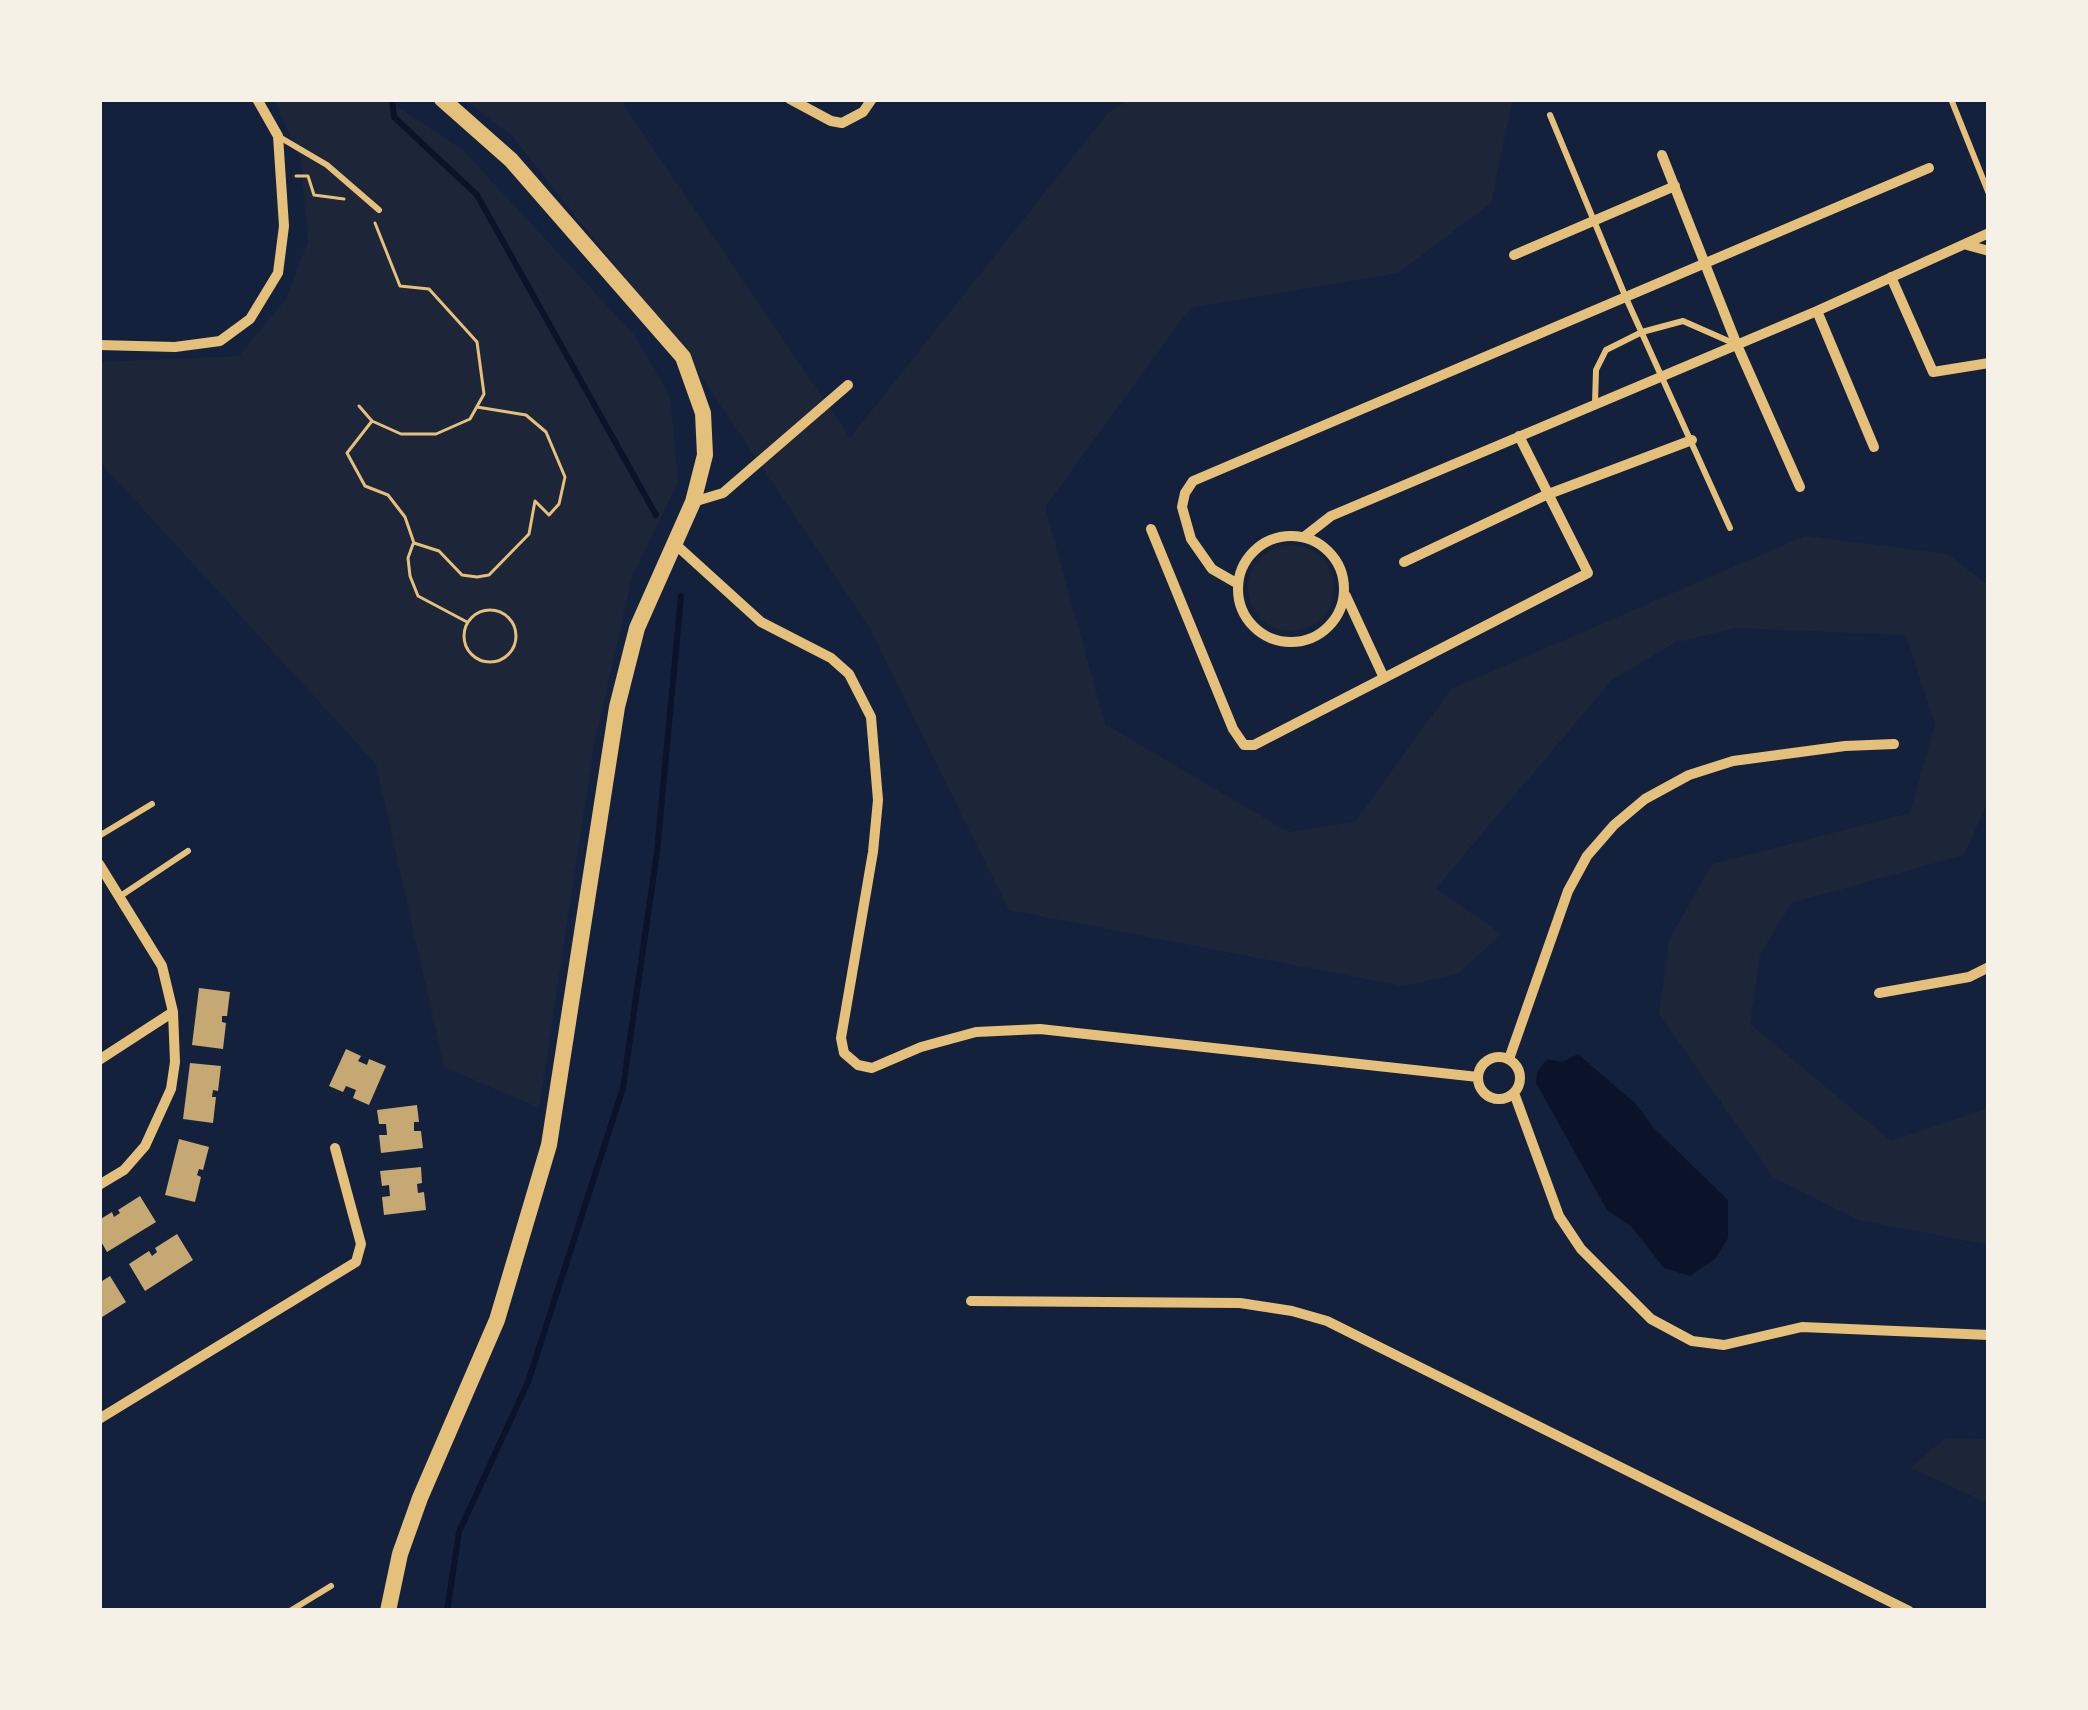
<!DOCTYPE html>
<html>
<head>
<meta charset="utf-8">
<style>
  body { margin:0 }
  #map { position:relative; width:2088px; height:1710px; overflow:hidden; background:#14213d; font-family:"IBM Plex Serif",serif }
  canvas { display:block }
  .frame { position:absolute; inset:0; border:102px solid #f6f1e7; pointer-events:none }
</style>
</head>
<body>
<div id="map">
<canvas width="2088" height="1710"></canvas>
<div class="frame"></div>
</div>
<script>
const ctx = document.querySelector('canvas').getContext('2d');
ctx.lineJoin = 'round';
function paint(path, color) {
  ctx.fillStyle = color;
  ctx.fill(path, 'evenodd');
}
function poly(rows) {
  const path = new Path2D();
  for (const r of rows) {
    if (r.length === 3) {
      path.moveTo(r[0] + r[2], r[1]);
      path.arc(r[0], r[1], r[2], 0, 2 * Math.PI);
      continue;
    }
    path.moveTo(r[0], r[1]);
    for (let i = 2; i < r.length; i += 2) path.lineTo(r[i], r[i + 1]);
  }
  return path;
}
function strokePath(path, color, width, dash) {
  ctx.strokeStyle = color;
  ctx.lineWidth = width;
  ctx.lineCap = dash ? 'butt' : 'round';
  ctx.setLineDash(dash || []);
  ctx.stroke(path);
}
const green = poly([
  [274,99,385,99,463,150,634,335,670,396,678,483,633,574,594,745,539,1108,444,1067,376,764,99,461,99,362,239,356,286,299,308,241,301,160],
  [463,99,624,99,625,107,850,438,1108,113,1129,99,1513,99,1491,203,1398,273,1190,308,1045,507,1105,724,1288,832,1355,822,1451,689,1805,536,1948,554,1989,586,1989,799,1964,855,1791,903,1760,955,1750,1024,1891,1141,1989,1108,1989,1245,1859,1220,1774,1178,1659,1014,1669,940,1712,864,1910,813,1935,724,1906,635,1735,628,1676,642,1612,680,1436,888,1501,934,1458,974,1403,986,1009,910,869,627,689,358,511,135],
  [1291,588,43],
  [1945,1438,1989,1439,1989,1504,1911,1468]
]);
const water = poly([
  [1578,1054,1636,1104,1654,1128,1728,1200,1728,1238,1715,1259,1690,1276,1664,1268,1631,1226,1607,1210,1536,1083,1537,1072,1547,1059,1562,1062]
]);
const stream = poly([
  [392,99,394,117,477,195,656,515],
  [447,1611,459,1532,528,1382,623,1088,657,852,681,596]
]);
const building = poly([
  [199,988,230,992,227,1016,222,1016,222,1022,226,1023,223,1049,192,1045],
  [346,1049,361,1056,358,1061,367,1065,369,1059,386,1066,369,1105,353,1098,356,1090,346,1086,343,1092,329,1086],
  [190,1063,221,1066,218,1091,213,1090,212,1097,216,1097,213,1123,183,1119],
  [417,1105,419,1122,414,1122,414,1131,421,1131,423,1148,381,1153,379,1135,387,1135,386,1124,379,1124,377,1110],
  [179,1139,209,1147,203,1170,199,1169,197,1175,201,1177,195,1202,165,1195],
  [421,1167,422,1183,417,1184,418,1193,424,1192,426,1210,384,1215,382,1197,390,1196,389,1185,382,1186,380,1171],
  [140,1196,156,1222,107,1252,99,1238,99,1220,112,1212,114,1217,120,1213,118,1210],
  [177,1234,193,1260,145,1291,129,1264,149,1251,152,1256,157,1252,155,1248],
  [110,1276,126,1302,99,1319,99,1283]
]);
const path = poly([
  [296,176,308,176,314,195,344,199],
  [359,406,372,421,401,434,436,434,470,419,484,394,477,342,429,289,400,286,375,223],
  [372,421,347,453,365,486,388,495,405,517,414,543,439,551,462,575,477,577,489,575,529,534,535,501,549,515,559,504,565,477,546,432,526,415,477,407],
  [413,544,408,558,410,576,418,596,467,622],
  [490,636,26]
]);
const service = poly([
  [1951,99,1989,194],
  [1550,115,1626,298,1730,528],
  [281,138,327,165,379,210],
  [1595,404,1596,370,1606,350,1642,332,1683,321,1733,343],
  [99,836,152,804],
  [119,897,188,851],
  [290,1611,331,1586]
]);
const minor = poly([
  [790,99,831,121,842,123,863,112,872,99],
  [1662,155,1737,345,1800,487],
  [1967,245,1989,251],
  [1514,255,1675,186],
  [1891,277,1933,372,1989,363],
  [1817,311,1874,447],
  [99,345,175,347,220,341,250,319,278,273,284,226,278,136,257,99],
  [693,502,723,493,848,385],
  [1151,529,1233,729,1244,745,1254,745,1588,573,1519,436],
  [1291,589,53],
  [1304,537,1331,516,1817,311,1989,233],
  [675,544,761,622,831,658,849,674,871,717,878,800,873,852,841,1038,844,1053,858,1065,872,1068,921,1047,976,1032,1040,1029,1478,1077],
  [1404,562,1546,495,1692,440],
  [1238,584,1212,569,1191,539,1182,507,1185,493,1193,481,1929,168],
  [1346,596,1384,678],
  [99,864,162,966,173,1012,175,1062,171,1089,145,1146,124,1170,99,1185],
  [1879,993,1969,977,1989,967],
  [1499,1078,21],
  [1509,1059,1568,891,1587,856,1614,825,1645,799,1689,775,1733,761,1845,746,1894,744],
  [99,1060,173,1012],
  [1514,1093,1559,1216,1581,1249,1651,1319,1692,1341,1724,1345,1802,1327,1989,1335],
  [971,1301,1240,1303,1292,1311,1327,1321,1909,1611],
  [99,1419,356,1262,361,1244,335,1148]
]);
const secondary = poly([
  [388,1611,400,1554,420,1498,497,1320,549,1145,617,707,637,628,693,502,705,455,703,413,683,357,511,160,442,99]
]);
paint(green, '#1d2539');
paint(water, '#0b132b');
strokePath(stream, '#0b132b', 6);
paint(building, '#c6a872');
strokePath(path, '#e5c07b', 3);
strokePath(service, '#e5c07b', 6);
strokePath(minor, '#e5c07b', 10);
strokePath(secondary, '#e5c07b', 16);
</script>
</body>
</html>
